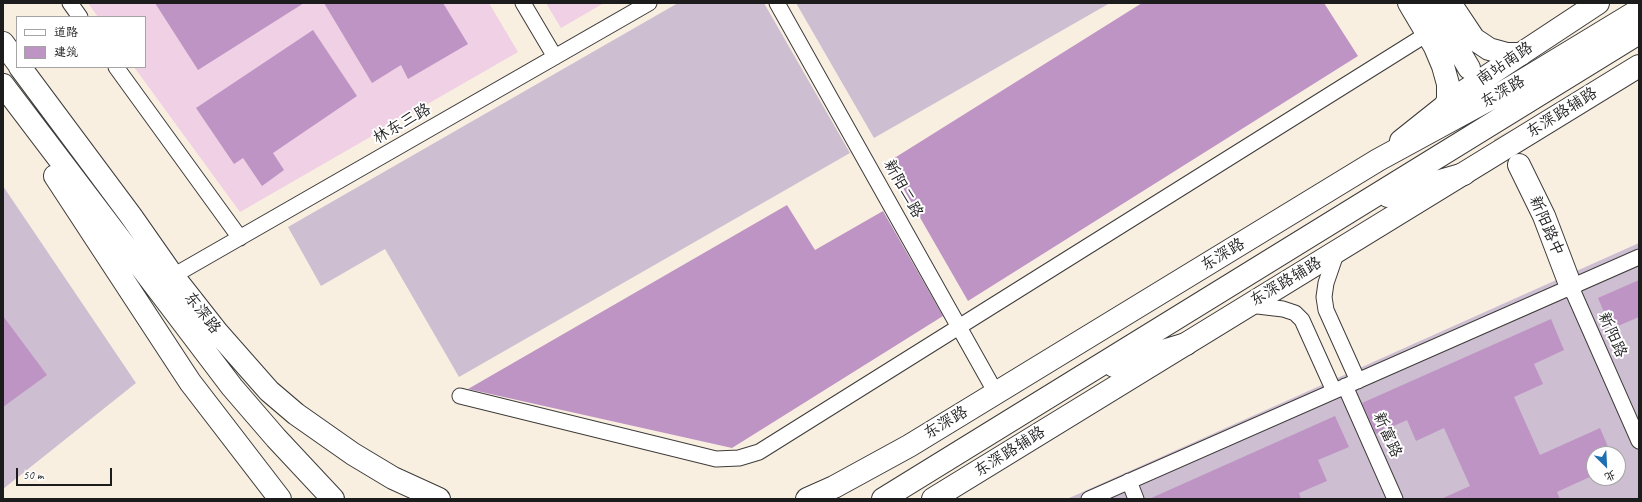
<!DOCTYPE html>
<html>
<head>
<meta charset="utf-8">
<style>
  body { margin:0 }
  #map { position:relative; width:1642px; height:502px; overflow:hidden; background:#f9efe1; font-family:Caveat,"LXGW WenKai TC",sans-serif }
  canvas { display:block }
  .frame { position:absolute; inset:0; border:4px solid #1c1c1c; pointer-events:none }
  .legend { position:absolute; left:16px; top:16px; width:130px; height:52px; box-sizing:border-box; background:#fff; border:1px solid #a4a4a4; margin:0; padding:5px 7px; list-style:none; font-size:12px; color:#1c1c1c }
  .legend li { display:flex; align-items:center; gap:8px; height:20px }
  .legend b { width:20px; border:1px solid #a4a4a4 }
  .north { position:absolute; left:1586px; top:446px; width:40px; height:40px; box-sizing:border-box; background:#fff; border:1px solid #a4a4a4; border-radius:50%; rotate:156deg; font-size:11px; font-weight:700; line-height:16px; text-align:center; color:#1c1c1c }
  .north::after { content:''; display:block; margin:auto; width:14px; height:18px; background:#1f6fb2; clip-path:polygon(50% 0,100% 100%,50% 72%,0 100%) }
  .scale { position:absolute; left:16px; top:468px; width:96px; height:18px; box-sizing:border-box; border:2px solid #1c1c1c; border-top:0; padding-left:5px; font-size:12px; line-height:14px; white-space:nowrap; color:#1c1c1c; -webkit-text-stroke:3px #fff; paint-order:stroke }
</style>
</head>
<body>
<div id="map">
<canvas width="1642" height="502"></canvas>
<div class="frame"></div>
<ul class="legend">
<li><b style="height:5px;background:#fff"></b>道路</li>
<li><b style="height:11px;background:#be94c5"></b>建筑</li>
</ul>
<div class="north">北</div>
<div class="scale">50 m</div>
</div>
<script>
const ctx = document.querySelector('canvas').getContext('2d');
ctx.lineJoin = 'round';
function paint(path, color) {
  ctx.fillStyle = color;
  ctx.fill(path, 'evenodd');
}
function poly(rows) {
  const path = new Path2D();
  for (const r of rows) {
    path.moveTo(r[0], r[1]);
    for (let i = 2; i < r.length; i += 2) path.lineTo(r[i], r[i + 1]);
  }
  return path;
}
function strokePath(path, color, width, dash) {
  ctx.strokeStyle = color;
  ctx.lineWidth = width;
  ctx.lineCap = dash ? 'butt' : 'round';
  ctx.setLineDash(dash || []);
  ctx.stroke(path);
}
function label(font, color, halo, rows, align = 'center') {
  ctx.font = font + ' Caveat,"LXGW WenKai TC",sans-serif';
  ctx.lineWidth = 4;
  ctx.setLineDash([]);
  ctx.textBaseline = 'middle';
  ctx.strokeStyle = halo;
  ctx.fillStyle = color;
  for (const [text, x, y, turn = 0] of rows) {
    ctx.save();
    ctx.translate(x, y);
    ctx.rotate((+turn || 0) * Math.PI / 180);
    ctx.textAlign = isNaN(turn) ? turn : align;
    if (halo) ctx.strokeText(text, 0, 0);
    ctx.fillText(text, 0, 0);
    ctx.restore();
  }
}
const built = poly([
  [88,3,489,3,518,52,240,212,134,67,145,67,145,17,98,17],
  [546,3,604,3,561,28]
]);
const industrial = poly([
  [678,3,764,3,850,153,459,377,385,249,321,286,288,227],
  [796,3,1110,3,874,138],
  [3,186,136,383,3,489],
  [1639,243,1639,499,1067,499],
  [1594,454,1618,454,1618,478,1594,478]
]);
const building = poly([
  [155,3,304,3,198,70],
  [324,3,443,3,468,44,408,79,401,65,372,83],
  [1142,3,1324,3,1358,56,968,301,888,162],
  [313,30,357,96,273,153,284,170,262,186,243,158,234,164,196,108],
  [787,205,815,250,883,211,943,316,732,448,468,389],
  [1639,280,1639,317,1611,329,1598,298],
  [3,316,47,375,3,407],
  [1551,319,1564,350,1534,364,1543,384,1514,397,1540,455,1600,428,1611,454,1594,454,1594,475,1557,492,1560,499,1441,499,1470,486,1444,428,1416,441,1407,420,1376,434,1362,403],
  [1335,416,1349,447,1318,460,1327,481,1299,493,1301,499,1149,499]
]);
const secondaryTunnel = poly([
  [1488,105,1518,163]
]);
const street = poly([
  [70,3,80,17],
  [523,3,555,57],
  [777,3,996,393],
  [116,67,240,238],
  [1337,251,1326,283,1324,297,1326,310,1358,381],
  [173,276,649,3],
  [1571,287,1639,441],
  [1249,305,1283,309,1295,313,1302,320,1334,391],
  [1345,386,1395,499],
  [460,396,716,459,739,458,759,452,1427,34],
  [1129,481,1136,499],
  [1089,499,1639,257]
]);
const secondary = poly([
  [1409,3,1435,47,1443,66,1448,84,1448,100,1445,106],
  [1431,3,1469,68],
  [1450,3,1474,39,1489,49,1507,54,1521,54],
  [1519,165,1544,216,1571,287]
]);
const primary = poly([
  [1401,141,1460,94,1598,3],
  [933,499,1639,66]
]);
const highway = poly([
  [3,43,17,62],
  [20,67,131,216,173,276,217,332,269,391,296,414,353,454,393,478,439,499],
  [3,85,232,387,276,438,333,499],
  [55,176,190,382,280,499],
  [1388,196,1464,174],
  [1114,366,1186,344],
  [807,499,834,487,909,446,1378,160,1512,87,1639,10],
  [883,499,1639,33]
]);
const streetNames = [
  ["南站南路",1505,64,-34],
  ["东深路",1503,92,-30],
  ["东深路辅路",1562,113,-32],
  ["林东三路",402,124,-30],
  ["新阳二路",903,189,61],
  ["新阳路中",1546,226,67],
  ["东深路",1223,255,-31],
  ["东深路辅路",1286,282,-31],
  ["东深路",202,313,52],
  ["新阳路",1612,335,66],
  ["东深路",946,423,-31],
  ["新富路",1387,435,66],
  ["东深路辅路",1010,452,-32]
];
paint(built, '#f0d0e4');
paint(industrial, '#cebed1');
paint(building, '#be94c5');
strokePath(secondaryTunnel, '#d8cfc3', 22, [22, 11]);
strokePath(street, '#3d3c3a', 17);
strokePath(secondary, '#3d3c3a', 24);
strokePath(primary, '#3d3c3a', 24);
strokePath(highway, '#3d3c3a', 24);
strokePath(street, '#fff', 15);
strokePath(secondary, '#fff', 22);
strokePath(primary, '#fff', 22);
strokePath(highway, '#fff', 22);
label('16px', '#1c1c1c', '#fff', streetNames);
</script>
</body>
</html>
